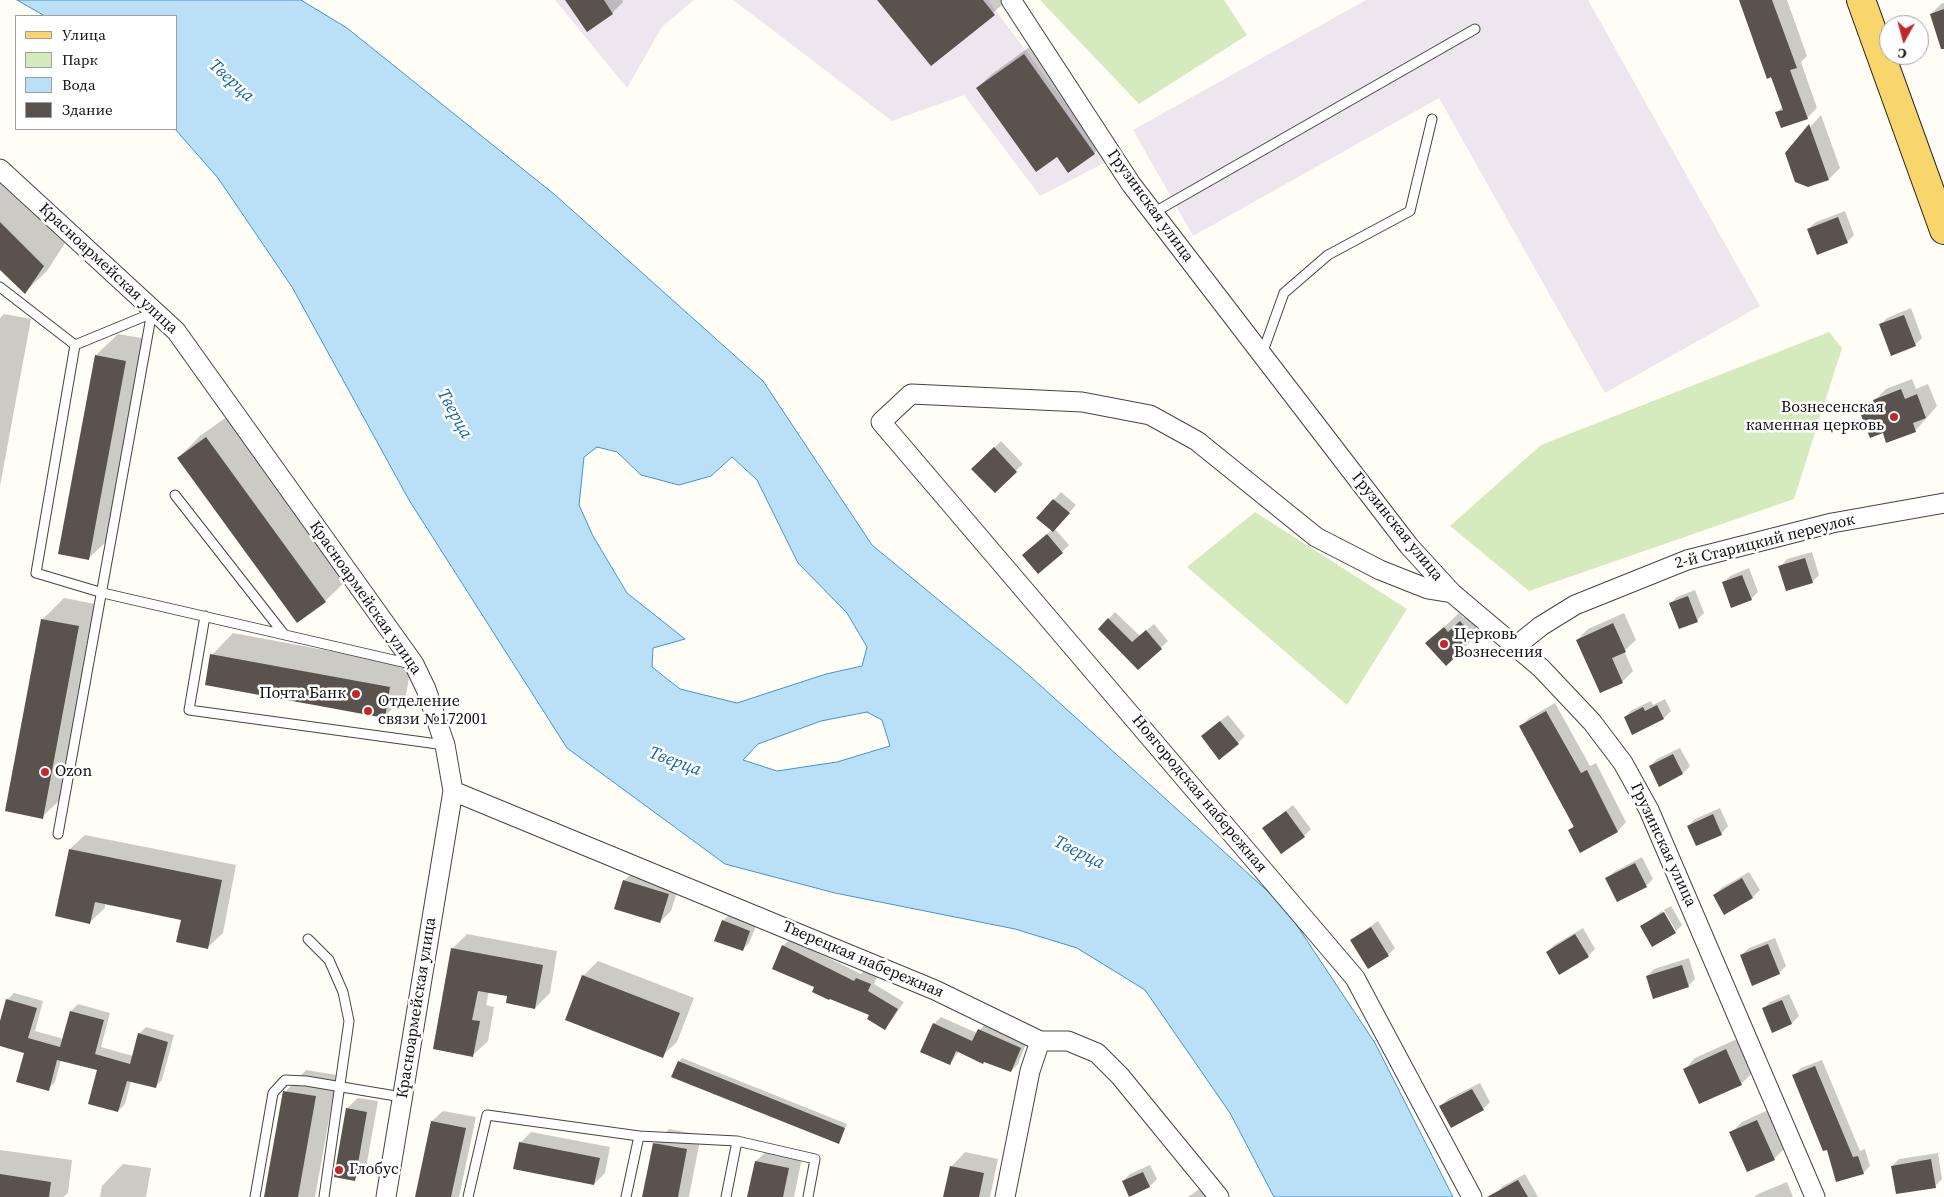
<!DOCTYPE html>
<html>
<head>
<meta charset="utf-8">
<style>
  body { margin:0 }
  #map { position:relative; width:1944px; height:1197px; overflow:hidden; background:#fffdf5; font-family:"Source Serif 4",serif }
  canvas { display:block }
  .legend { position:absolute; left:15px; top:15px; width:162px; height:115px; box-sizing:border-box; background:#fff; border:1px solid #a0a0a0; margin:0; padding:6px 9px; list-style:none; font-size:15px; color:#111 }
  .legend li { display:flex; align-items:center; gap:10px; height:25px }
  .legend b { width:25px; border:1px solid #a0a0a0 }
  .north { position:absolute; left:1879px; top:15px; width:50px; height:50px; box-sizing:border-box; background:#fff; border:1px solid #a0a0a0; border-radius:50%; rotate:187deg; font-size:14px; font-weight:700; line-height:20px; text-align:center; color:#111 }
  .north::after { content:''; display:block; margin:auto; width:18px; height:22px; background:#c4262e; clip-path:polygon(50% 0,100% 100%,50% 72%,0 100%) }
</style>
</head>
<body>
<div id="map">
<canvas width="1944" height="1197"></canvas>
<ul class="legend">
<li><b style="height:6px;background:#f9d66b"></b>Улица</li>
<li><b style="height:14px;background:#d5ebbd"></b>Парк</li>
<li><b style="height:14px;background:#b9e0f7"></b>Вода</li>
<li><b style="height:14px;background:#5a524d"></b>Здание</li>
</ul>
<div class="north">С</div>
</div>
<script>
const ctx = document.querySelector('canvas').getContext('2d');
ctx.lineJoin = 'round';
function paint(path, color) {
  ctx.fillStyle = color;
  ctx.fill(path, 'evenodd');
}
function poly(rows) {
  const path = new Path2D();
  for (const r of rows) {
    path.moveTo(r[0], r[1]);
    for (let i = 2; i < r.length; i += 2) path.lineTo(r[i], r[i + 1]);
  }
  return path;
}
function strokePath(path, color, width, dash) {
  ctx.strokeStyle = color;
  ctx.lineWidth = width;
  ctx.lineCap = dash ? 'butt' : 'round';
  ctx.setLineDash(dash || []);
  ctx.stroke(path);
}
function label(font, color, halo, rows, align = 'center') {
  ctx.font = font + ' "Source Serif 4",serif';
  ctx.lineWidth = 5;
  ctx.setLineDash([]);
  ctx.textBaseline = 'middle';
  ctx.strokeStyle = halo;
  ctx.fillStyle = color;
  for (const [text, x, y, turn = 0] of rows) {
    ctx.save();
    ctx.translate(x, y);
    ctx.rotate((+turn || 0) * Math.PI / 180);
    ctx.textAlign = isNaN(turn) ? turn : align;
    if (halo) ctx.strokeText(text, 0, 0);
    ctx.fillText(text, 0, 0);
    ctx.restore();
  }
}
const industrial = poly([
  [555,0,694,0,662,27,627,88],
  [733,0,988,0,1108,161,1040,196,964,95,892,121],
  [1366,0,1588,0,1760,306,1605,393,1439,98,1193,236,1133,130]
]);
const green = poly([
  [1040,0,1224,0,1247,35,1139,104],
  [1829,332,1842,348,1794,499,1529,591,1450,526,1541,445],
  [1255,512,1407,609,1347,705,1187,567]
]);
const water = poly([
  [17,0,301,0,347,28,554,194,763,381,872,545,1021,668,1284,906,1375,1043,1453,1197,1274,1197,1230,1113,1145,990,1077,948,1015,929,835,893,725,864,567,748,409,500,292,287,218,178,175,129,176,16,45,16,17,0],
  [597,447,617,452,641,475,679,485,711,476,732,457,757,480,798,563,847,613,867,647,862,666,826,674,737,703,680,689,652,667,653,648,685,639,627,593,593,536,579,505,584,457,597,447],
  [867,712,882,720,890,746,837,762,777,771,743,760,758,744,821,721,867,712]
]);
const shadow = poly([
  [567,0,622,0,623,2,612,13,587,30],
  [879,0,1008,0,931,65],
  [1740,0,1787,0,1807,56,1801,62,1817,108,1807,118,1776,113,1783,106],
  [1942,3,1944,3,1944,47,1931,14],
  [1039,40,1109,138,1094,153,1057,155,977,88,992,74],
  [1821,115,1840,168,1829,179,1808,186,1786,154],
  [0,178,65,243,47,271,25,292,0,268],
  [1845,211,1854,235,1847,242,1808,229,1816,222],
  [1911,308,1922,338,1915,345,1880,325,1887,318],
  [4,314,31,319,0,486,0,318],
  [118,334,147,339,111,537,89,558,96,355],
  [1912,379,1916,389,1928,384,1937,406,1915,431,1883,431,1863,415,1876,403,1875,400,1886,389],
  [228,416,347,580,325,601,178,458,200,436],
  [1001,441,1023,464,995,491,973,469],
  [1061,492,1076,505,1055,529,1069,545,1062,552,1031,548,1052,530,1038,518],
  [1812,552,1819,575,1812,582,1780,567,1787,559],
  [1749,568,1758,592,1751,599,1723,583,1730,576],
  [1695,590,1704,613,1697,620,1670,604,1677,597],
  [64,598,100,605,64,796,42,817,42,620],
  [1475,608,1485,619,1474,630,1478,634,1463,649,1427,643,1459,613,1464,618],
  [1115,612,1140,636,1154,624,1168,641,1138,669,1099,629],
  [1624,613,1636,640,1624,651,1633,671,1622,682,1577,640,1588,629],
  [233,633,411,666,406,695,384,717,212,655],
  [1665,699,1671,711,1664,718,1633,733,1625,717,1632,710,1651,701,1653,705],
  [1555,703,1590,766,1596,763,1626,822,1618,831,1580,851,1569,830,1574,825,1520,727,1529,718],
  [1228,715,1245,736,1238,743,1202,736],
  [1680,748,1690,766,1683,773,1660,785,1650,766,1657,759],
  [1293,805,1311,829,1304,836,1264,828],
  [1720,808,1728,826,1721,834,1688,826,1695,819],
  [85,835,236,865,223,933,208,947,182,919,105,903,105,908,90,922,70,849],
  [1642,857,1653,879,1646,886,1607,879,1614,872],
  [635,870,680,883,671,911,660,922,624,881],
  [1749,872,1760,890,1753,897,1714,895,1721,888],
  [1671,906,1682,925,1676,931,1664,910],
  [1662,911,1675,932,1652,945,1642,926],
  [730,914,757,924,749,943,742,950,723,921],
  [1378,921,1395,948,1388,955,1351,940],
  [1583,928,1595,949,1588,956,1547,952,1554,945],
  [467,934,557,951,550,993,535,1008,509,995,489,991,486,1005,494,1007,488,1041,473,1055,452,949],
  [1775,938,1786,966,1779,973,1741,955,1749,948],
  [790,939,861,974,864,971,877,977,874,984,904,1002,891,1021,884,1028,871,1015,783,946],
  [1689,958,1695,979,1688,986,1647,976,1654,969],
  [598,961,694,998,677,1042,662,1056,583,976],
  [14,993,43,1001,35,1031,64,1039,71,1011,78,1004,110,1013,101,1047,133,1056,139,1034,146,1027,174,1035,162,1080,155,1087,131,1081,125,1104,118,1111,99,1070,61,1060,55,1082,48,1089,25,1052,0,1045,0,1026,7,1000],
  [1789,994,1799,1016,1792,1023,1773,1031,1763,1009,1770,1002],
  [941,1017,977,1033,986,1023,1027,1041,1018,1064,1011,1071,959,1051,950,1064,934,1024],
  [1737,1039,1752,1073,1741,1084,1685,1069,1695,1058],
  [682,1058,847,1124,841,1139,838,1142,679,1062],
  [1822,1060,1860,1151,1865,1149,1870,1166,1863,1173,1827,1148,1794,1075,1801,1068],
  [306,1070,337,1075,315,1197,266,1197,285,1092],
  [1480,1083,1490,1102,1483,1109,1441,1106,1448,1099],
  [358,1098,378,1101,366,1168,355,1179,347,1108],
  [1768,1110,1785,1148,1774,1159,1731,1133,1742,1122],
  [443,1111,476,1117,459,1197,417,1197,432,1121],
  [669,1129,701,1135,689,1197,644,1197,655,1144],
  [531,1132,610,1147,605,1173,594,1184,520,1143],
  [771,1147,803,1153,794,1197,749,1197,756,1161],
  [0,1150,72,1160,68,1193,63,1197,0,1197],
  [965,1152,998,1159,990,1197,945,1197,951,1167],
  [1938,1153,1942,1179,1935,1186,1892,1166,1899,1159],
  [123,1164,151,1168,146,1197,100,1197,102,1186],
  [1150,1165,1157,1179,1150,1186,1130,1195,1123,1181,1130,1174],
  [1525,1174,1538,1197,1498,1197,1496,1193,1503,1186],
  [1787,1182,1793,1197,1754,1197,1758,1194],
  [1202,1187,1210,1197,1188,1197]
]);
const building = poly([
  [565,0,604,0,613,14,587,32],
  [877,0,983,0,995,15,931,66],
  [1739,0,1772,0,1797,68,1790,70,1808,119,1781,128,1775,112,1783,110,1771,77,1767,79],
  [1944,9,1944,49,1941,49,1930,14],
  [1024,54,1095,154,1068,173,1057,157,1036,172,976,88],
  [1809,124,1829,180,1808,187,1795,182,1785,153],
  [1838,217,1848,243,1817,255,1807,229],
  [0,222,44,266,25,294,0,270],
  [1904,315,1916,346,1891,356,1879,324],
  [95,355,126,361,89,560,58,554],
  [1901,389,1905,399,1917,394,1926,418,1913,423,1916,432,1886,443,1883,433,1870,438,1861,415,1877,409,1873,400],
  [206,437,326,602,297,623,177,458],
  [994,447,1017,472,995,493,971,469],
  [1053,499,1070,513,1053,532,1036,518],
  [1047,534,1063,553,1038,574,1022,555],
  [1805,558,1813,583,1786,591,1778,566],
  [1742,575,1752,600,1731,608,1722,582],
  [1688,596,1698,622,1679,629,1669,603],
  [1108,618,1132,642,1146,630,1162,649,1138,670,1098,629],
  [41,619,79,626,43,819,5,811],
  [1460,621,1472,635,1460,645,1464,649,1446,666,1425,643,1444,627,1448,632],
  [1613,623,1626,652,1612,658,1623,683,1600,693,1576,640],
  [210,654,390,687,385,718,205,685],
  [1657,705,1664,719,1632,735,1624,717,1643,707,1645,711],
  [1546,711,1581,773,1587,770,1618,832,1580,853,1568,830,1574,827,1519,726],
  [1220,721,1239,744,1219,760,1201,736],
  [1673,754,1683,774,1659,787,1649,766],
  [1286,811,1305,837,1281,854,1262,828],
  [1713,814,1722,835,1696,846,1687,826],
  [69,849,222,880,208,949,176,942,181,920,95,902,90,924,55,916],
  [1635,863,1647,887,1617,902,1605,878],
  [1742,878,1753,898,1724,915,1713,895],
  [623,880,669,894,660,923,614,909],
  [1664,912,1676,933,1652,947,1640,926],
  [722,920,750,931,743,951,714,941],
  [1371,927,1389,956,1368,969,1350,940],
  [1575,934,1589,957,1559,975,1546,952],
  [1768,944,1780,974,1752,986,1740,955],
  [782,945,854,981,856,978,871,984,868,991,898,1009,885,1030,867,1019,869,1015,830,999,829,1000,812,992,814,987,772,969],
  [451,948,543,965,535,1009,506,1003,507,996,478,991,472,1020,480,1021,473,1057,433,1049],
  [1682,965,1689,987,1653,999,1646,976],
  [582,975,680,1013,663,1058,565,1020],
  [6,999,37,1008,28,1038,60,1047,70,1011,104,1020,95,1054,130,1064,138,1033,168,1042,156,1088,127,1081,118,1112,88,1104,97,1070,57,1060,49,1091,16,1082,24,1053,0,1046,0,1021],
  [1782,1000,1792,1024,1772,1033,1762,1008],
  [933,1023,972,1041,978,1029,1021,1048,1011,1072,984,1062,983,1064,956,1051,950,1065,920,1052],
  [1726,1049,1742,1085,1699,1104,1683,1069],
  [678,1061,845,1128,839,1144,671,1077],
  [1815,1066,1853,1157,1858,1156,1864,1174,1836,1182,1827,1150,1823,1151,1792,1075],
  [1472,1089,1484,1110,1451,1128,1439,1106],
  [283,1091,316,1096,298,1197,264,1197],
  [346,1108,367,1112,355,1181,334,1177],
  [1757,1120,1775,1160,1747,1172,1729,1132],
  [431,1121,466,1128,451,1197,415,1197],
  [519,1142,600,1158,594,1185,513,1169],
  [653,1143,687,1149,678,1197,642,1197],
  [1931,1159,1936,1188,1896,1194,1891,1166],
  [755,1161,789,1168,783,1197,747,1197],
  [950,1166,984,1173,979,1197,943,1197],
  [1143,1172,1150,1187,1129,1197,1122,1181],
  [0,1174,51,1182,49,1197,0,1197],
  [1518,1180,1528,1197,1487,1197]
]);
const lane = poly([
  [1153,213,1475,29],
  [0,287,75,345,155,312],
  [75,345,36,573,103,593,411,664],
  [1262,354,1284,293,1328,255,1410,211,1432,119],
  [175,495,283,633],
  [205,616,189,710,445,745],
  [58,834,151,317,156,312],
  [308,939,329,960,343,992,349,1021,324,1197],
  [639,1136,737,1141,815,1159,808,1197],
  [255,1197,273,1093,285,1080,306,1081,402,1097],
  [468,1197,487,1115,639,1136,626,1197],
  [726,1197,737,1141]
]);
const street = poly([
  [1011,0,1131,184,1409,546,1452,593,1541,668,1592,722,1623,763,1649,810,1815,1197],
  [0,169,176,331,414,664,426,689,445,745,453,791,386,1197],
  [1452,593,1428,589,1380,570,1316,537,1197,441,1150,415,1082,402,911,394,881,422,1355,978,1472,1197],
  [1516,646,1541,626,1575,605,1687,560,1832,523,1944,503],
  [453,791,935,990,1040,1041,1068,1041,1097,1053,1120,1076,1219,1197],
  [1005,1197,1030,1071,1040,1041]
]);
const primary = poly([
  [1861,0,1944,230]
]);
const markers = [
  [1894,417,5,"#c4262e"],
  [1444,644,5,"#c4262e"],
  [356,694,5,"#c4262e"],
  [368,711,5,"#c4262e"],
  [45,772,5,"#c4262e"],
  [339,1170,5,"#c4262e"]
];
const streetNames = [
  ["Грузинская улица",1150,206,54],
  ["Красноармейская улица",108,269,43],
  ["Грузинская улица",1397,527,51],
  ["2-й Старицкий переулок",1765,542,-14],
  ["Красноармейская улица",365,598,55],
  ["Новгородская набережная",1199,794,50],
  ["Грузинская улица",1663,845,65],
  ["Тверецкая набережная",863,960,23],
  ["Красноармейская улица",417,1008,-81]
];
const poiNames = [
  ["Вознесенская",1884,408,"right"],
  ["каменная церковь",1884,426,"right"],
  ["Церковь",1454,635],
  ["Вознесения",1454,653],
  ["Почта Банк",346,694,"right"],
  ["Отделение",378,702],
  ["связи №172001",378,720],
  ["Ozon",55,772],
  ["Глобус",349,1170]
];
const waterNames = [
  ["Тверца",231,81,42],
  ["Тверца",454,414,61],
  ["Тверца",675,762,20],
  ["Тверца",1079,853,26]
];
paint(industrial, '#eee6ef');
paint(green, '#d5ebbd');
paint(water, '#b9e0f7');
strokePath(water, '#3f96cf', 1);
paint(shadow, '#0003');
paint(building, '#5a524d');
strokePath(lane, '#444', 11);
strokePath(street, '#444', 21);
strokePath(primary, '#222', 30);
strokePath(lane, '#fff', 9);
strokePath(street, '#fff', 19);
strokePath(primary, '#f9d66b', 28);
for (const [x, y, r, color] of markers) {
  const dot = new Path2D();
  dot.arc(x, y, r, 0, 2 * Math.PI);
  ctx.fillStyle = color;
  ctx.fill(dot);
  strokePath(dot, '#fff', 2);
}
label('16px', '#111', '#fff', streetNames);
label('16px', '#111', '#fff', poiNames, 'left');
label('italic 18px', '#1768a6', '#fff', waterNames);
</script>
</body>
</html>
